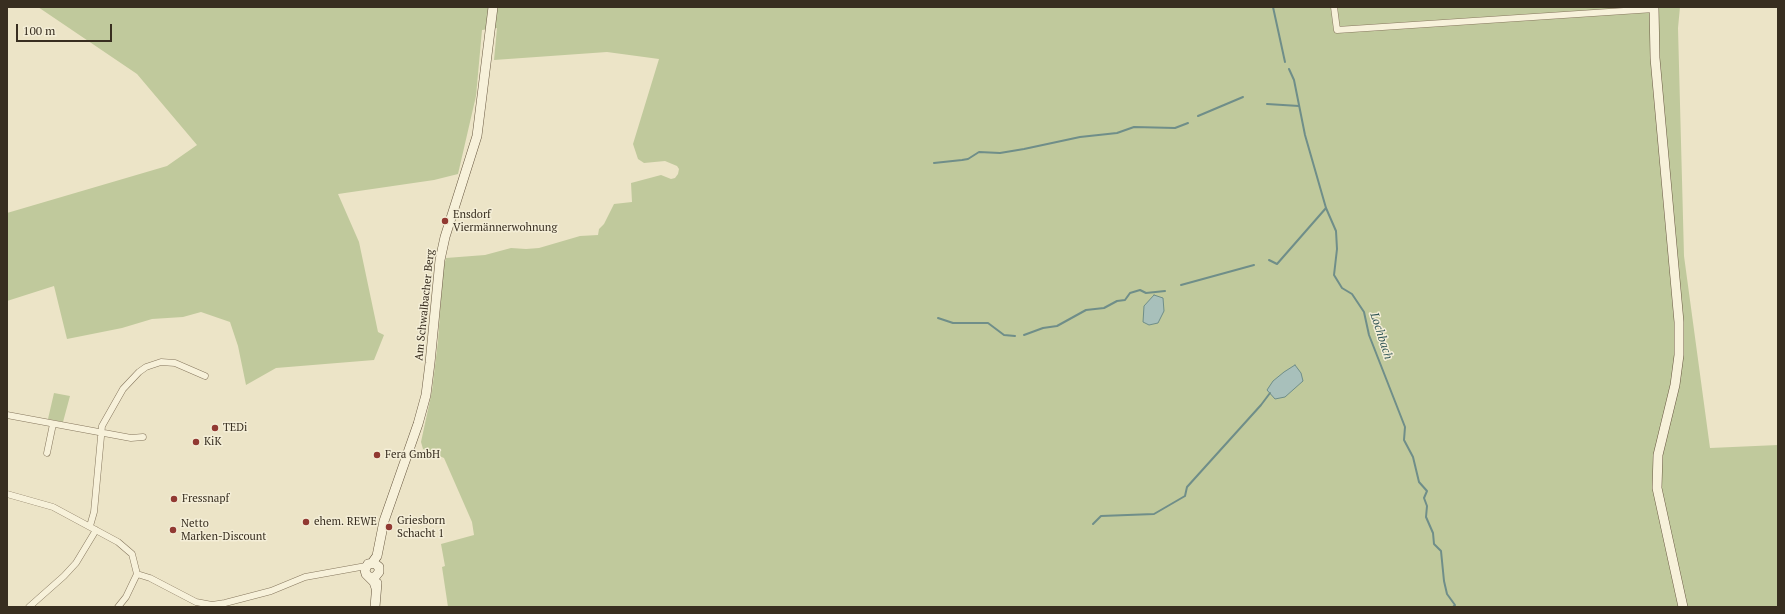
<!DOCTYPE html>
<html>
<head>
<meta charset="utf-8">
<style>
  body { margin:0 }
  #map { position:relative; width:1785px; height:614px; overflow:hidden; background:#ece4c7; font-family:"PT Serif",serif }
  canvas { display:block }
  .frame { position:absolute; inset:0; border:8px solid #382e20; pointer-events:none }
  .scale { position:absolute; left:16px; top:24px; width:96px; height:18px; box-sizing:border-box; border:2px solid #382e20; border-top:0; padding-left:5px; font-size:12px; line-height:14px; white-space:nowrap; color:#382e20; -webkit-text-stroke:3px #f4eed7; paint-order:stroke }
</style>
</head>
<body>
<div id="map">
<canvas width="1785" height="614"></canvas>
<div class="frame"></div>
<div class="scale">100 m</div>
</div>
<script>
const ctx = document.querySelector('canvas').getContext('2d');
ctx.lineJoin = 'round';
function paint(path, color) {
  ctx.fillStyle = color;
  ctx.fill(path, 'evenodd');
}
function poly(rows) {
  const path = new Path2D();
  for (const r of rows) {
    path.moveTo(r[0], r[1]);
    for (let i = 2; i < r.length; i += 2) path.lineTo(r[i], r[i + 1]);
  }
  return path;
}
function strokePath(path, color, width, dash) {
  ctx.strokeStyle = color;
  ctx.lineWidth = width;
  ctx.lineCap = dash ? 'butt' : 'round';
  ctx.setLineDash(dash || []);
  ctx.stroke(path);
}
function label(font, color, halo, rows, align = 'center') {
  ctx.font = font + ' "PT Serif",serif';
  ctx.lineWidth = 3;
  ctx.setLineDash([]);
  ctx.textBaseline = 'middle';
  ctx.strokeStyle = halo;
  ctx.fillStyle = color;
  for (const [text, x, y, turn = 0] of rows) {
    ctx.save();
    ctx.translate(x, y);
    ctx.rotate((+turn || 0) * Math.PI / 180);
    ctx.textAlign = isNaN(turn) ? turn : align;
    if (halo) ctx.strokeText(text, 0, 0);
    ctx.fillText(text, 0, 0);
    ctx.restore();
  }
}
const green = poly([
  [38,7,1680,7,1678,28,1684,256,1710,448,1778,445,1778,607,448,607,442,567,445,566,441,544,474,535,472,522,444,458,423,449,421,442,432,391,438,341,443,269,446,258,485,255,511,248,526,249,539,248,580,236,598,235,599,229,604,224,614,204,632,202,631,183,661,175,671,179,675,178,678,174,679,169,677,166,665,161,644,163,638,159,633,144,659,59,607,52,494,60,497,28,482,30,476,96,458,174,434,180,338,194,359,242,378,332,384,335,374,360,276,368,246,385,238,346,230,322,201,312,183,317,152,319,122,328,67,339,54,286,7,301,7,213,167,166,197,145,137,74],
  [54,393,70,396,63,422,48,419]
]);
const water = poly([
  [1154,295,1163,298,1164,311,1158,323,1149,325,1143,322,1144,306,1154,295],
  [1295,365,1301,373,1303,381,1285,397,1275,399,1267,390,1273,381,1284,372,1295,365]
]);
const stream = poly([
  [1273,7,1285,62],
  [1289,69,1294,80,1305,135,1326,208,1336,231,1337,249,1334,275,1342,288,1352,294,1364,312,1369,335,1405,427,1404,440,1413,457,1419,482,1427,491,1424,498,1427,506,1426,517,1433,533,1434,544,1441,551,1444,581,1447,594,1455,605,1453,607],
  [1267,104,1299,106],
  [1198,116,1243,97],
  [934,163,962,160,968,159,979,152,1000,153,1024,149,1080,137,1117,133,1134,127,1175,128,1188,123],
  [1269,260,1277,264,1326,208],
  [1181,285,1254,265],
  [938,318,953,323,988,323,1004,335,1015,336],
  [1024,335,1043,328,1057,326,1086,310,1104,308,1117,301,1125,300,1130,293,1140,290,1146,293,1165,291],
  [1093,524,1101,516,1154,514,1185,496,1187,487,1261,405,1270,393]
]);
const street = poly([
  [1334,7,1337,30,1654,9],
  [7,415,131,438,143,437],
  [47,453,53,424],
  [7,494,53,507,118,542,132,554,137,574],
  [90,526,94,512,102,426,123,389,139,372,146,367,161,362,175,363,205,376],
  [137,574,150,578,196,602,212,605,225,603,271,591,305,577,366,566],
  [29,607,64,576,76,563,96,530],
  [118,607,126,597,137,574]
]);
const secondary = poly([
  [1654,7,1655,58,1679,322,1679,355,1675,385,1658,455,1657,488,1683,607],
  [372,563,377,556,384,521,418,424,426,395,430,363,440,260,445,237,477,136,493,7],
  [369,577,375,577,379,572,379,567,374,563,368,564,365,570,366,574,374,582,376,588],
  [375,607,377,583]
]);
const markers = [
  [445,221,4,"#913932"],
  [215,428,4,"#913932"],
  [196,442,4,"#913932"],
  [377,455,4,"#913932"],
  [174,499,4,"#913932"],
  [306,522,4,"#913932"],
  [389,527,4,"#913932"],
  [173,530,4,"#913932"]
];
const poiNames = [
  ["Ensdorf",453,215],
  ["Viermännerwohnung",453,228],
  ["TEDi",223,428],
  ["KiK",204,442],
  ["Fera GmbH",385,455],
  ["Fressnapf",182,499],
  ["Griesborn",397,521],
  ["Schacht 1",397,534],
  ["ehem. REWE",314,522],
  ["Netto",181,524],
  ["Marken-Discount",181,537]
];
const streetNames = [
  ["Am Schwalbacher Berg",425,305,-84]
];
const waterNames = [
  ["Lochbach",1381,336,72]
];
paint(green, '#c0c99c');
paint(water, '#a8c0bb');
strokePath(water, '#6f8e89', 1);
strokePath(stream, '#6f8e89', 2);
strokePath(street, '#86775e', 7);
strokePath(secondary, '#685841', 10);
strokePath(street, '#f7f1da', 6);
strokePath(secondary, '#f7f1da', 9);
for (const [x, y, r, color] of markers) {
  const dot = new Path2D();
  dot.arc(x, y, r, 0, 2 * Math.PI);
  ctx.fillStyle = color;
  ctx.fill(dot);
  strokePath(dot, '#f4eed7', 1.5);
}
label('11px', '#382e20', '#f4eed7', poiNames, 'left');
label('11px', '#382e20', '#f4eed7', streetNames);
label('italic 12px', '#315656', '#f4eed7', waterNames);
</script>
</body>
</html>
